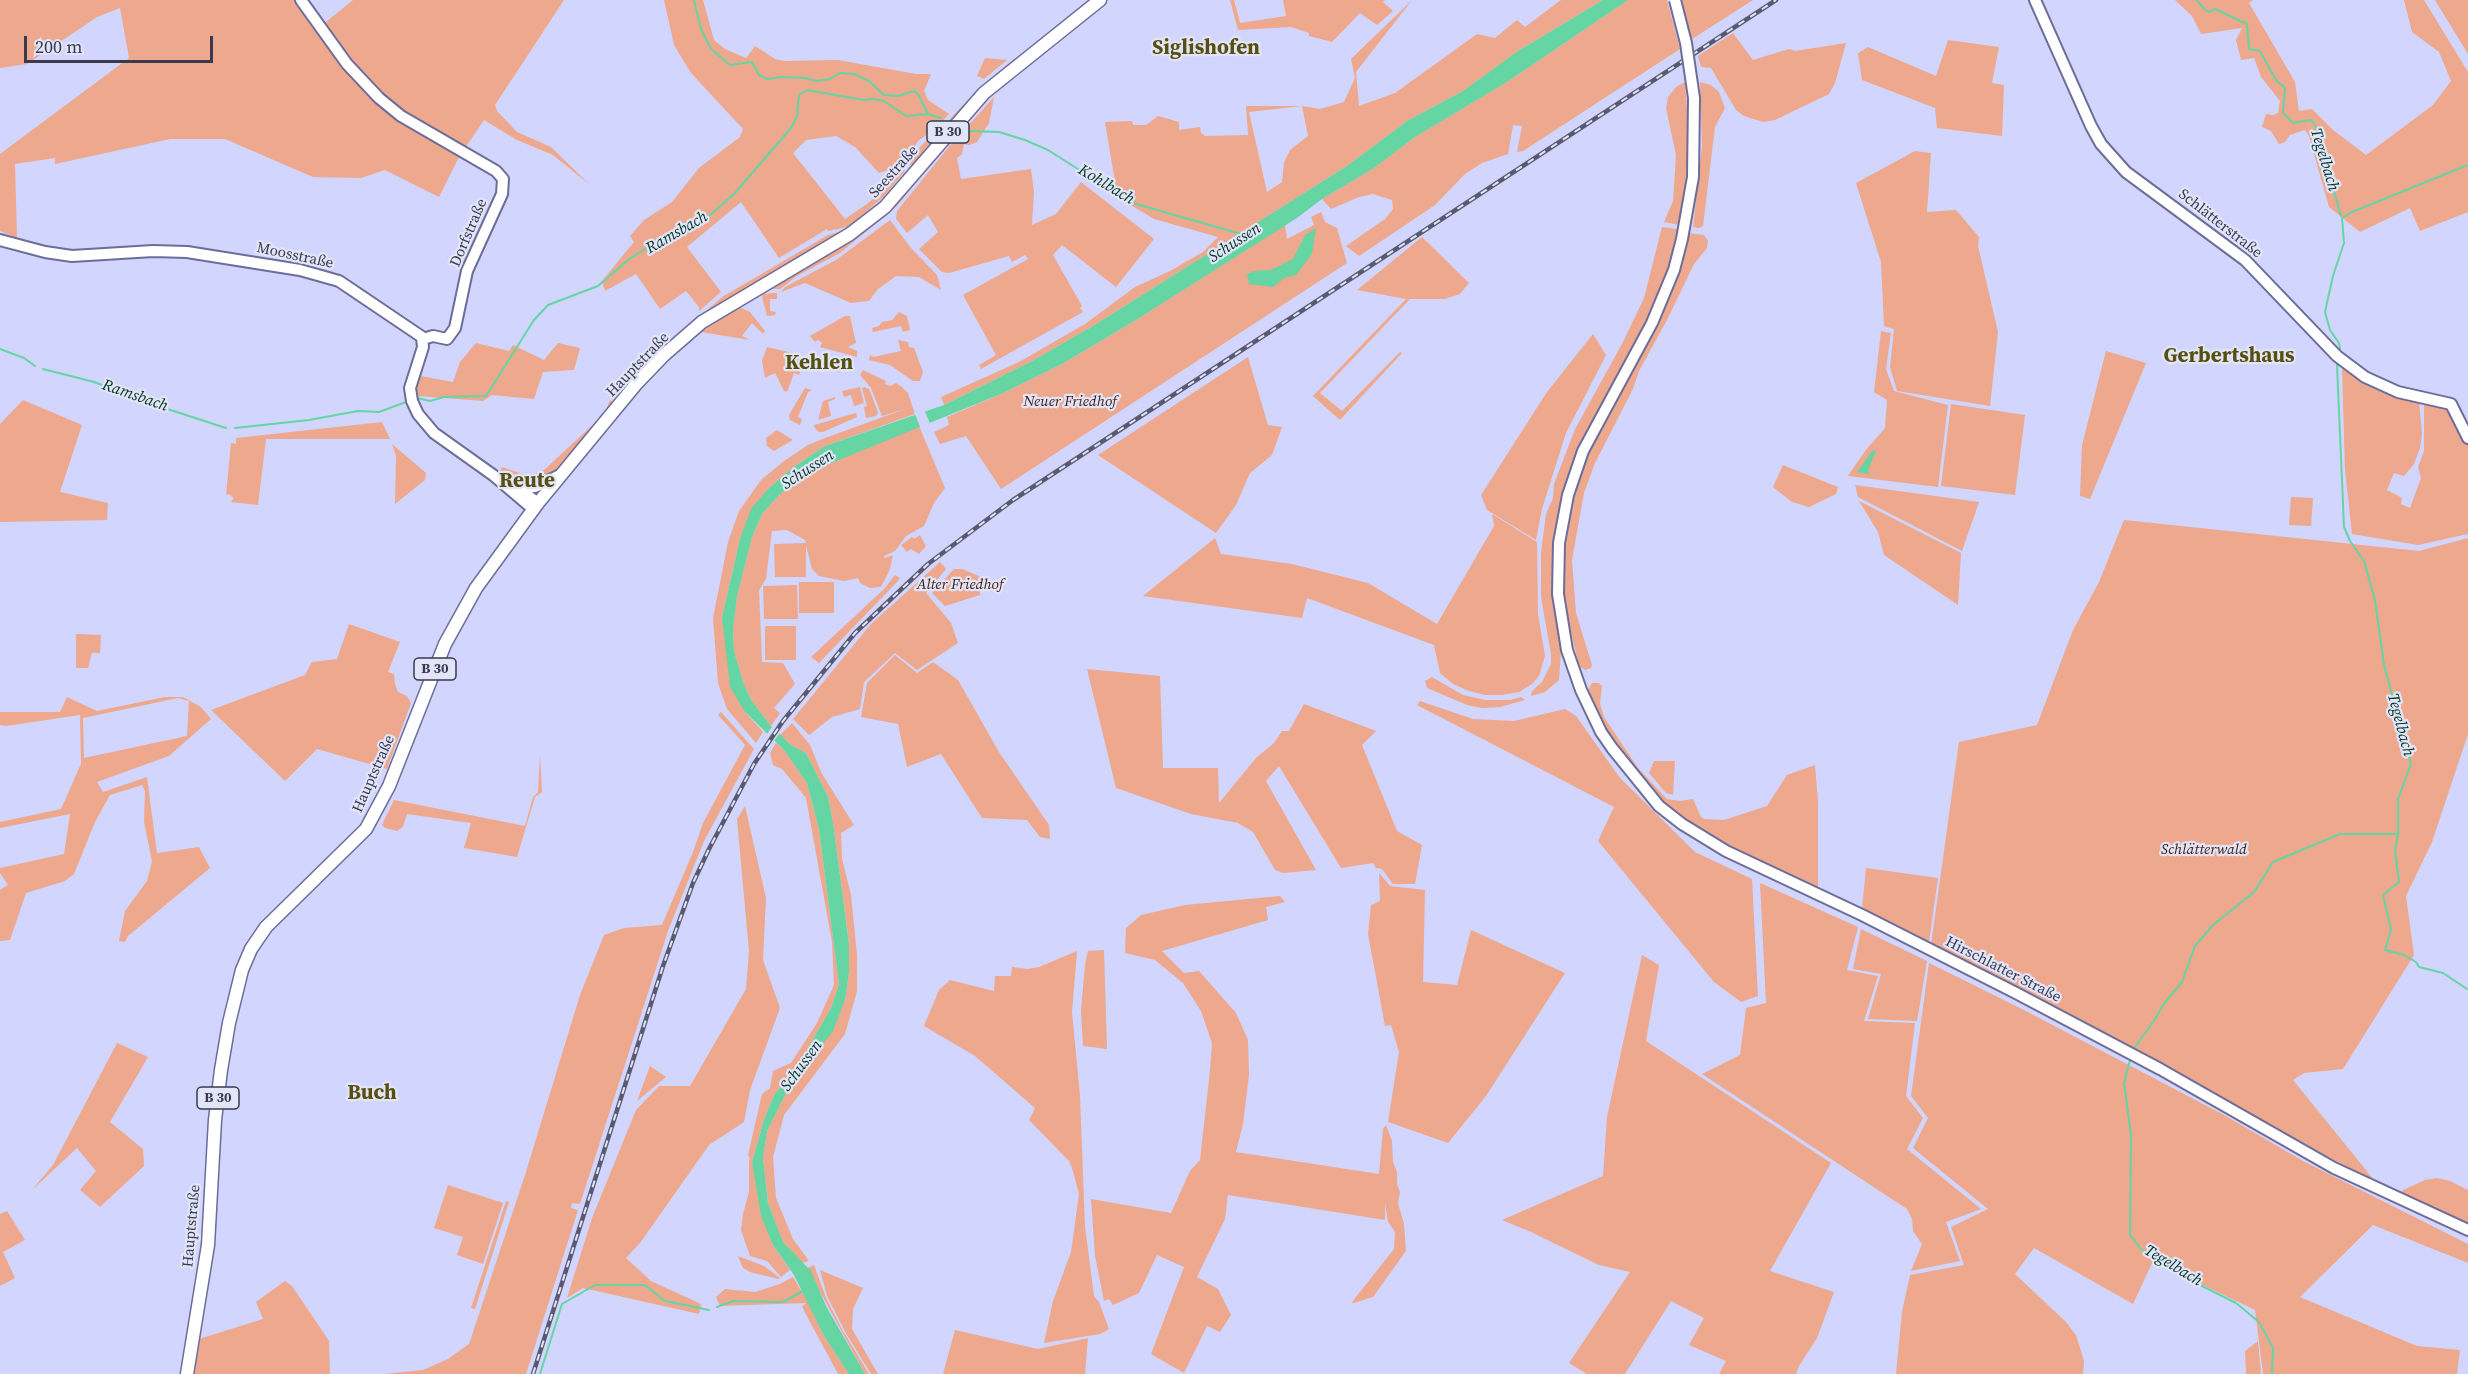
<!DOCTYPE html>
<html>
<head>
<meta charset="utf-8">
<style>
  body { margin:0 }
  #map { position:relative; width:2468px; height:1374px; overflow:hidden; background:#d2d5fd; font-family:"Source Serif 4",serif }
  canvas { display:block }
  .scale { position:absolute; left:24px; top:36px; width:189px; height:27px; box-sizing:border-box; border:3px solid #393a4e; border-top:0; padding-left:8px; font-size:18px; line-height:21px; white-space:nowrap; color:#393a4e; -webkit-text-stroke:4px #e2e4f8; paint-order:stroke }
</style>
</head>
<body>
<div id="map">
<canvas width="2468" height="1374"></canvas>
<div class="scale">200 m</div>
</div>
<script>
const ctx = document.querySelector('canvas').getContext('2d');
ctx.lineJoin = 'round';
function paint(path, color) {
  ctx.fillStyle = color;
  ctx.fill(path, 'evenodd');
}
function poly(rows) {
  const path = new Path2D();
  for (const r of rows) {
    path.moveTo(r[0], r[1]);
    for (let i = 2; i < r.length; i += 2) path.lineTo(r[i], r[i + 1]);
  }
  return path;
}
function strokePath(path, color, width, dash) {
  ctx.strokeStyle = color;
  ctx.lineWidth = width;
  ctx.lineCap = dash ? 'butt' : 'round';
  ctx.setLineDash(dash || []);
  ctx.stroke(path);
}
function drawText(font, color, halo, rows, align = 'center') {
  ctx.font = font + ' "Source Serif 4",serif';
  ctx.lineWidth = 4.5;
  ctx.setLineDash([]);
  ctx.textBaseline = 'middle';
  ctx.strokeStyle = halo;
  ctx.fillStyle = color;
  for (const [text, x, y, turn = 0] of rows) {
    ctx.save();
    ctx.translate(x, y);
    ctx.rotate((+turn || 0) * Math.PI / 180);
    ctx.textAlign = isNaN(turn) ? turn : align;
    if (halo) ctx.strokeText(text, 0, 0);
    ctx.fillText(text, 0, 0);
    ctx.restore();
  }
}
paint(poly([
  [0,0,296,0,363,86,460,155,439,197,385,170,361,178,313,177,225,139,170,139,55,164,55,158,15,164,17,238,0,231,0,154,129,58,120,8,97,17,27,64,0,68],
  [353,0,564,0,495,105,497,111,517,132,551,147,590,185,553,155,517,140,484,120,463,151,407,117,366,81,321,26],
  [664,0,703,0,714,40,725,49,746,58,755,46,775,59,784,61,838,60,916,74,931,74,924,91,928,100,949,114,936,128,918,141,911,152,906,164,879,173,855,147,836,136,806,140,793,153,845,219,867,204,894,180,894,173,903,170,905,171,884,196,853,223,847,227,828,231,827,229,779,258,741,202,687,247,721,292,699,311,699,307,686,291,660,309,636,274,605,291,602,281,634,242,630,236,644,220,672,202,699,168,740,137,743,129,691,73,674,45],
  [1230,0,1234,0,1240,23,1286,16,1283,0,1385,0,1383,2,1393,11,1377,25,1360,13,1332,42,1309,36,1309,33,1291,27,1238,30],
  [1412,0,1356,72,1359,106,1395,93,1477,34,1495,38,1517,20,1525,27,1561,0,1603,0,1518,51,1463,91,1407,121,1347,166,1093,326,1032,361,944,405,941,397,1019,362,1085,324,1135,287,1170,271,1203,252,1218,237,1154,219,1079,174,1085,167,1115,182,1105,122,1132,121,1133,125,1146,125,1158,116,1179,122,1179,130,1200,127,1201,133,1205,136,1248,135,1246,106,1302,106,1320,109,1344,102,1355,78,1351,59],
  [1302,106,1308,136,1290,150,1284,162,1282,182,1267,192,1249,112],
  [1628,0,1667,0,1680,49,1523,151,1517,152,1522,126,1513,125,1508,154,1482,163,1465,174,1435,205,1359,256,1346,246,1385,219,1393,209,1392,200,1373,194,1359,197,1331,209,1322,199,1374,168,1415,137,1507,82],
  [1681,0,1753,0,1692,39],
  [2175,0,2253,0,2249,3,2295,82,2299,111,2312,109,2333,130,2366,155,2433,105,2451,81,2439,52,2412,32,2404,0,2424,0,2468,72,2468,212,2420,231,2410,208,2360,232,2329,207,2309,136,2305,130,2290,135,2285,142,2279,144,2271,131,2262,127,2266,114,2273,115,2278,113,2280,101,2261,77,2254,58,2241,60,2236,40,2242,28,2201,34,2192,16],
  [2435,0,2468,0,2468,54],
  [1733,33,1753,60,1789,49,1795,51,1846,43,1835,83,1829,94,1775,120,1763,122,1744,116,1736,110,1711,68,1701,67,1698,56],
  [1948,40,1999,47,1992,83,2004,85,2002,136,1937,128,1935,108,1862,80,1858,53,1868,47,1936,76],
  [985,58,1007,60,984,79,977,76],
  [1014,59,1015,62,915,166,910,165,915,152,927,140,937,133,977,90],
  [1685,82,1689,136,1684,199,1679,225,1664,222,1673,201,1676,155,1666,108,1668,97,1676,87],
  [1700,82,1711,85,1719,92,1725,108,1715,127,1703,226,1699,228,1693,227,1702,146],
  [994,97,989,123,977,142,969,145,964,144,962,154,957,158,961,179,1031,169,1034,192,1032,225,1056,214,1081,182,1154,239,1116,287,1062,245,1053,255,1082,306,1080,308,1083,312,981,369,979,365,996,355,963,295,1028,259,1025,255,1012,262,1009,256,949,273,942,272,919,249,938,232,928,215,907,233,896,219,897,211,948,148],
  [1915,151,1931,153,1927,212,1956,210,1979,237,1978,246,1998,332,1990,406,1897,391,1890,367,1894,329,1884,326,1881,262,1856,183],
  [924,169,926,170,897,206,840,253,797,276,780,289,767,289,829,253],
  [1321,212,1325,222,1337,228,1347,263,1001,489,966,436,940,444,934,432,949,425,947,417,1003,393,1062,364,1136,320,1285,225,1287,239,1314,225,1311,217],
  [890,220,911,248,937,275,941,290,919,277,896,276,878,289,869,301,851,303,805,283,781,292,785,287,836,260],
  [1662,227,1677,229,1671,259,1651,314,1576,460,1555,605,1561,652,1559,680,1545,692,1531,696,1532,691,1542,682,1551,664,1551,654,1541,597,1541,552,1546,514,1553,498,1554,484,1575,429,1622,344,1644,298],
  [850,229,706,313,705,312,722,297,828,235],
  [1688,233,1704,235,1708,241,1707,248,1694,264,1667,320,1639,371,1633,389,1595,463,1584,493,1572,560,1576,613,1592,665,1591,668,1585,670,1579,666,1563,598,1564,541,1573,492,1583,464,1606,416,1657,324,1675,278],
  [1422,237,1469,283,1460,294,1445,299,1410,299,1320,393,1342,411,1400,352,1402,353,1340,420,1313,396,1406,299,1357,290],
  [774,293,777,293,777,299,770,299,770,311,776,312,775,315,767,316,762,297,763,294],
  [739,307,750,312,765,331,763,334,752,323,742,336,750,340,701,332],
  [899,312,907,316,910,330,903,332,901,326,873,332,872,328,879,326,882,322,892,320],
  [845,316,850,316,856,343,848,347,857,351,857,357,820,347,822,343,818,340,815,342,810,336],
  [1881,331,1891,333,1886,369,1894,391,1948,405,1938,487,1848,476,1865,451,1885,428,1887,400,1874,392],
  [1593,334,1606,355,1566,433,1542,509,1536,540,1487,510,1481,495,1547,392],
  [898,340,908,342,909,347,914,348,923,372,920,381,913,381,890,365,869,360,870,355,873,357,901,351],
  [476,343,509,351,513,345,544,360,558,343,580,348,574,370,543,372,534,399,492,395,483,401,417,396,415,388,421,376,453,382,460,362],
  [767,347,797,354,800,357,802,365,799,375,794,373,787,392,784,391,775,373,765,378,762,361],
  [658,348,659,350,623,384,613,399,610,398,627,370],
  [2106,351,2146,363,2090,499,2080,496,2082,445],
  [1248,357,1268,425,1282,427,1272,455,1250,473,1236,505,1216,533,1098,455],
  [820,360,835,363,853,367,839,372,838,368,829,370,828,365,816,368],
  [2342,367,2367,384,2419,401,2422,434,2420,448,2414,464,2404,476,2394,473,2387,490,2402,498,2401,504,2410,508,2421,478,2418,467,2424,451,2424,403,2445,406,2450,409,2468,445,2468,534,2418,545,2352,534,2345,470],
  [863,370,886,381,885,384,890,386,896,383,902,387,908,393,915,414,825,446,792,468,768,489,740,539,722,617,745,712,763,732,756,743,727,709,718,683,713,618,728,542,739,511,749,497,761,480,784,461,808,445,825,438,905,409,882,416,871,388,860,375],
  [860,387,864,403,854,406,851,395,844,397,842,391],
  [864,387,869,389,878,412,876,416,866,418,864,407,867,406,862,388],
  [805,388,812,390,808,392,798,417,802,419,800,425,790,420,789,415],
  [835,397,835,399,828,402,831,416,818,420,823,401],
  [23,400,82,425,60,492,108,503,107,520,0,522,0,424],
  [610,400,613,402,561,465,538,483,519,485,499,474,502,467,525,475,535,474,544,470,598,420,606,410],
  [1951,404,2025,415,2015,495,1941,486],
  [856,413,857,417,823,432,819,432,814,427,814,425],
  [382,422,390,439,266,439,258,505,231,502,234,498,229,494,226,495,231,443,236,444,236,438],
  [919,426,945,488,934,503,924,526,906,536,895,551,884,556,885,558,893,555,890,569,881,587,870,588,860,583,858,578,844,581,819,576,812,569,806,545,806,577,775,577,774,544,806,543,805,540,787,530,772,531,766,579,759,590,762,662,783,663,795,684,774,708,780,713,771,726,751,700,743,682,734,651,733,628,737,596,752,537,762,514,779,495,807,473],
  [777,430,793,440,774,451,767,446,766,438],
  [392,444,426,473,425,480,395,504,396,456],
  [1783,465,1838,487,1836,494,1809,507,1792,502,1773,487],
  [1855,485,1979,502,1962,551,1858,497],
  [2291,497,2313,498,2311,526,2289,525],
  [1859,501,1961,553,1958,605,1884,555,1878,532],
  [1492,514,1537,542,1538,614,1545,656,1539,676,1532,684,1519,692,1502,695,1485,695,1469,691,1453,684,1440,673,1434,645,1307,598,1302,618,1143,596,1215,538,1221,554,1292,564,1368,583,1437,624,1494,526],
  [2124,520,2419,551,2468,538,2468,734,2432,842,2406,896,2414,955,2343,1069,2304,1073,2293,1080,2374,1180,2362,1175,2030,994,1931,945,1959,742,2037,725,2073,630,2099,582],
  [920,535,926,546,919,554,911,549,907,552,901,545,912,537,914,539],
  [940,562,946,569,926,593,951,623,958,643,917,670,895,653,864,682,860,709,832,717,809,735,793,719,871,624],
  [954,569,962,569,979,576,980,595,945,606,932,593],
  [895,575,900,578,897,582,819,663,811,657,884,589],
  [799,582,834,582,834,613,799,613],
  [797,585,798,619,764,619,763,586],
  [349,624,400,642,388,672,394,674,395,684,398,692,407,696,411,703,387,769,317,749,285,781,211,710,305,675,312,662,337,659],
  [765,626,796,626,796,660,765,660],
  [76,634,101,635,100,653,92,653,88,668,76,668],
  [895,655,917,673,933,662,958,680,999,752,1049,825,1050,839,1040,837,1027,820,982,818,941,754,907,767,898,724,861,717,867,683],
  [1087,669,1160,676,1163,768,1218,768,1219,803,1256,758,1274,743,1282,731,1289,731,1304,704,1376,731,1362,745,1397,831,1422,845,1415,884,1393,884,1382,869,1376,868,1373,863,1341,868,1279,766,1266,781,1316,870,1283,873,1275,870,1253,832,1238,823,1191,814,1116,788],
  [1432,677,1463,695,1485,700,1510,700,1521,697,1525,700,1500,707,1482,708,1467,705,1427,688,1425,681],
  [1592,683,1599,683,1602,686,1600,704,1604,717,1638,768,1667,799,1680,801,1693,799,1701,817,1704,819,1724,820,1767,806,1787,775,1815,765,1818,802,1818,890,1746,858,1689,825,1659,800,1614,741,1601,719,1588,690],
  [67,697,97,711,165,697,183,697,201,707,211,719,169,756,97,782,103,792,147,777,157,853,199,847,210,868,128,936,125,942,119,941,125,911,147,881,152,861,144,822,145,791,142,785,110,795,95,822,74,874,65,881,26,893,10,940,0,941,0,890,8,885,0,873,0,868,64,854,70,814,0,828,0,822,61,809,81,764,80,715,6,726,0,725,0,712,60,712],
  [178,698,189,701,187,736,84,758,83,718],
  [1420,701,1473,719,1514,721,1565,709,1576,716,1620,778,1695,852,1752,879,1758,996,1741,1002,1714,982,1598,841,1614,807,1417,705],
  [721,712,754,749,704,841,668,931,580,1204,572,1203,571,1208,578,1210,526,1374,384,1374,423,1370,448,1359,469,1344,525,1175,580,995,604,935,624,928,662,925,693,852,703,823,745,745,718,715],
  [792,723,810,745,822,774,854,825,841,833,842,859,851,895,857,955,857,991,845,1034,784,1115,773,1157,776,1198,793,1239,809,1261,802,1263,783,1242,768,1203,763,1158,767,1131,788,1089,812,1060,845,1000,849,973,849,943,833,823,828,797,806,753,791,745,780,735],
  [776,743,784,750,807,783,819,829,839,984,831,1008,796,1069,774,1095,764,1120,752,1162,773,1245,790,1270,781,1277,767,1261,750,1256,741,1230,743,1214,749,1192,749,1159,751,1161,748,1155,762,1094,770,1088,773,1071,791,1063,817,1023,834,985,832,942,806,798,782,769,773,765,770,753],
  [540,755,542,792,535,797,517,857,464,848,471,823,407,814,403,827,397,831,385,828,382,825,394,800,525,826,533,797,538,792],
  [1654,761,1675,761,1673,795,1666,793,1649,773],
  [745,806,766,898,763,960,780,1008,750,1090,744,1122,709,1145,640,1243,626,1258,651,1281,701,1304,699,1314,583,1288,567,1298,592,1218,636,1110,659,1086,690,1086,746,989,749,951,737,819],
  [1866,868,1938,878,1929,942,1862,909],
  [1379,873,1390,886,1425,890,1423,982,1457,985,1471,930,1565,973,1486,1096,1448,1143,1388,1122,1399,1052,1391,1025,1385,1026,1368,934,1371,905,1380,901],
  [1760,883,1858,927,1847,970,1878,976,1864,1021,1915,1023,1906,1096,1923,1118,1907,1149,1981,1209,1946,1222,1960,1261,1911,1271,1922,1244,1913,1231,1912,1219,1907,1209,1702,1074,1740,1055,1746,1008,1766,1003],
  [1280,896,1285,902,1266,907,1268,920,1162,951,1184,973,1199,971,1236,1013,1248,1040,1249,1075,1243,1124,1236,1152,1379,1174,1383,1129,1386,1125,1392,1141,1393,1162,1397,1172,1397,1184,1400,1192,1398,1203,1404,1224,1406,1251,1373,1297,1354,1303,1352,1302,1394,1249,1395,1232,1388,1222,1385,1203,1385,1220,1228,1195,1225,1219,1197,1277,1218,1289,1231,1315,1220,1332,1207,1326,1184,1373,1151,1354,1184,1267,1157,1255,1139,1293,1113,1305,1109,1299,1104,1301,1095,1256,1091,1199,1171,1213,1190,1171,1200,1160,1210,1070,1212,1043,1201,1011,1183,983,1155,960,1125,953,1126,928,1141,915,1185,905],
  [1861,929,1927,961,1917,1021,1868,1019,1881,974,1853,969],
  [1104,950,1107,1049,1083,1046,1081,1011,1085,964,1088,951],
  [1077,951,1072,1012,1080,1096,1085,1227,1094,1296,1099,1302,1109,1329,1100,1334,1044,1343,1053,1301,1071,1252,1079,1194,1072,1168,1069,1161,1029,1120,1035,1108,975,1056,924,1026,939,990,950,980,994,991,995,976,1011,976,1012,967,1028,969,1039,967],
  [1642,955,1659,965,1646,1041,1831,1163,1770,1271,1834,1292,1817,1338,1799,1366,1796,1374,1719,1374,1726,1361,1689,1345,1704,1318,1671,1301,1625,1374,1587,1374,1569,1363,1630,1272,1599,1265,1531,1232,1502,1220,1603,1176,1607,1117],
  [1929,963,2022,1009,2224,1115,2303,1161,2468,1244,2468,1263,2373,1225,2300,1297,2417,1346,2460,1350,2457,1374,2263,1374,2255,1310,2153,1261,2133,1304,2034,1248,2015,1274,2066,1322,2076,1335,2084,1361,2083,1374,1896,1374,1902,1312,1910,1275,1964,1265,1951,1227,1988,1209,1913,1148,1928,1118,1911,1096],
  [117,1043,148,1057,110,1122,143,1149,144,1166,100,1207,80,1190,96,1171,77,1148,32,1190,53,1165],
  [650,1066,666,1077,637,1101],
  [2437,1178,2450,1181,2468,1190,2468,1223,2408,1197,2401,1191,2425,1180],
  [448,1185,503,1203,483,1264,457,1255,463,1237,434,1228],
  [506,1201,509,1202,475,1309,471,1308],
  [7,1211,25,1240,3,1252,15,1278,0,1286,0,1214],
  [738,1256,764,1266,780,1278,778,1279,750,1272,743,1268],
  [814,1265,826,1298,843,1331,869,1374,865,1374,807,1268],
  [820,1270,863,1288,853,1309,852,1329,878,1374,871,1374,847,1335,827,1296],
  [793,1277,808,1302,824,1336,849,1374,838,1374,802,1307,806,1303,720,1306,716,1297,725,1289,755,1292,780,1284],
  [285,1281,292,1286,329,1341,330,1374,194,1374,199,1339,263,1319,256,1302],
  [955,1330,1038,1349,1088,1338,1085,1374,943,1374],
  [2258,1341,2261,1374,2246,1374,2245,1351]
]), '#eda88d');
paint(poly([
  [1603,0,1628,0,1507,82,1415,137,1374,168,1322,199,1297,218,1136,320,1062,364,1003,393,807,473,779,495,762,514,752,537,737,596,733,629,734,651,743,682,751,700,771,726,791,745,806,753,828,797,833,823,849,944,849,973,845,1000,833,1031,788,1089,767,1131,763,1158,768,1203,783,1242,811,1271,826,1306,865,1374,849,1374,824,1336,794,1275,773,1245,761,1216,752,1162,764,1120,774,1095,796,1069,831,1008,839,984,819,829,807,783,784,750,745,712,730,687,722,617,740,539,751,509,768,489,792,468,825,446,944,405,1032,361,1093,326,1347,166,1407,121,1463,91,1518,51],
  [1316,228,1312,254,1296,275,1284,278,1273,287,1249,284,1247,274,1255,271,1271,270,1293,259,1305,235],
  [1873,450,1876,451,1868,470,1869,474,1857,472]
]), '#64d5a3');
paint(poly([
  [924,409,931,426,921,429,914,412],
  [774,724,781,731,772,744,765,737]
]), '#d2d5fd');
strokePath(poly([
  [694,0,701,29,711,49,730,65,752,62,759,75,767,79,782,77,806,78,816,81,830,79,840,73,854,74,869,81,884,95,897,96,914,91,918,94,928,114,941,118],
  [2197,0,2204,9,2209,12,2215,9,2247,24,2249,49,2260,51,2276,80,2285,88,2283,113,2293,123,2311,120,2315,125,2341,216],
  [967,131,999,132,1025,140,1048,150,1081,171,1110,185,1136,204,1241,234],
  [2342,218,2352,212,2468,165],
  [0,349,24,358,35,366],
  [2340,349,2339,343,2330,330,2325,312,2333,276,2344,243,2342,218],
  [43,369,94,382,155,405,226,428],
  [417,398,430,401,444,397,486,396,534,320,548,305,598,286,628,260,665,236,701,223,734,194,791,128,797,117,799,95,807,90,864,100,874,99,884,101,906,116,928,114],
  [235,428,309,420,358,411,379,412,406,402],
  [2398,834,2395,851,2399,882,2383,895,2391,930,2385,950,2404,955,2416,962,2419,967,2443,973,2467,989],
  [2134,1048,2154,1021,2163,1005,2182,982,2195,946,2213,925,2254,892,2273,862,2340,834,2398,834,2398,799,2411,764,2384,665,2375,600,2364,561,2350,541,2344,527,2337,365],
  [2130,1060,2124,1083,2131,1135,2130,1235,2141,1249,2164,1263,2182,1270,2198,1284,2236,1303,2259,1322,2273,1348,2272,1374],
  [717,1307,733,1301,783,1302,803,1291],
  [540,1374,562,1304,595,1285,645,1285,665,1301,709,1310]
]), '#64d5a3', 2);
const secondary = poly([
  [301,0,347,64,379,98,401,116,496,171,503,179,502,194,467,271,455,328,447,339,433,336,423,339],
  [2035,0,2091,126,2101,144,2126,172,2245,260,2337,356,2365,377,2398,392,2451,404,2468,438],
  [1694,98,1693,177,1682,239,1674,270,1652,323,1583,451,1568,495,1559,543,1558,594,1567,650,1581,690,1601,732,1612,748,1659,806,1682,824,1726,851,1862,915,2016,993,2160,1069,2334,1168,2468,1230],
  [0,240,45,252,72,256,153,251,187,252,300,270,339,281,422,337,423,347,410,388,412,401,418,414,434,433,493,475,533,509],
  [506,482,518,488,538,503],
  [518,488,535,487,560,475]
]);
const primary = poly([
  [187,1374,208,1245,215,1120,221,1070,229,1023,242,970,251,949,266,927,366,829,389,786,445,644,476,588,538,503,637,383,664,355,702,322,850,234,885,207,984,93,1100,0]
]);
strokePath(secondary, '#6c6d99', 14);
strokePath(primary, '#6c6d99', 15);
strokePath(secondary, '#fff', 10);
strokePath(primary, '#fff', 12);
const rail = poly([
  [533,1374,663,966,693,883,709,849,754,764,783,721,855,633,928,564,1013,500,1776,0]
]);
strokePath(rail, '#595a72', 4.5);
strokePath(rail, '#e2e4f8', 2, [7]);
const secondaryBridge = poly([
  [1675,0,1686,43,1694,98]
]);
strokePath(secondaryBridge, '#6c6d99', 14, []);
strokePath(secondaryBridge, '#fff', 10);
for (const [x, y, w] of [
  [948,132,42],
  [435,669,42],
  [218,1098,42]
]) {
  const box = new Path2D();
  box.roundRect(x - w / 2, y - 11, w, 22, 4.5);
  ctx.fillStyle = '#e2e4f8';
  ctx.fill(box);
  strokePath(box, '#393a4e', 1.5);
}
drawText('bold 14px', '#393a4e', null, [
  ["B 30",948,132],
  ["B 30",435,669],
  ["B 30",218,1098]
]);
drawText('15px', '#393a4e', '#e2e4f8', [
  ["Seestraße",894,172,-48],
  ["Schlätterstraße",2220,224,38],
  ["Dorfstraße",469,233,-67],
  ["Moosstraße",295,256,12],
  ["Hauptstraße",638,365,-46],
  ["Hauptstraße",374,774,-66],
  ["Hirschlatter Straße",2003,970,27],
  ["Hauptstraße",192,1226,-85]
]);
drawText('italic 15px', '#421d0d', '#e2e4f8', [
  ["Neuer Friedhof",1070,402],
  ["Alter Friedhof",960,585],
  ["Schlätterwald",2204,850]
]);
drawText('italic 16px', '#023723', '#e2e4f8', [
  ["Tegelbach",2324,160,73],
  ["Kohlbach",1106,185,31],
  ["Ramsbach",677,233,-30],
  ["Schussen",1235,243,-33],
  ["Ramsbach",135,396,19],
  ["Schussen",808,470,-33],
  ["Tegelbach",2400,725,75],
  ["Schussen",802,1066,-54],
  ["Tegelbach",2173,1266,31]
]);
drawText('bold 21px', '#564f10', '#e2e4f8', [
  ["Siglishofen",1206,49],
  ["Gerbertshaus",2229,357],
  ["Kehlen",819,364],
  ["Reute",527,482],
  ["Buch",372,1094]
]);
</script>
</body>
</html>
